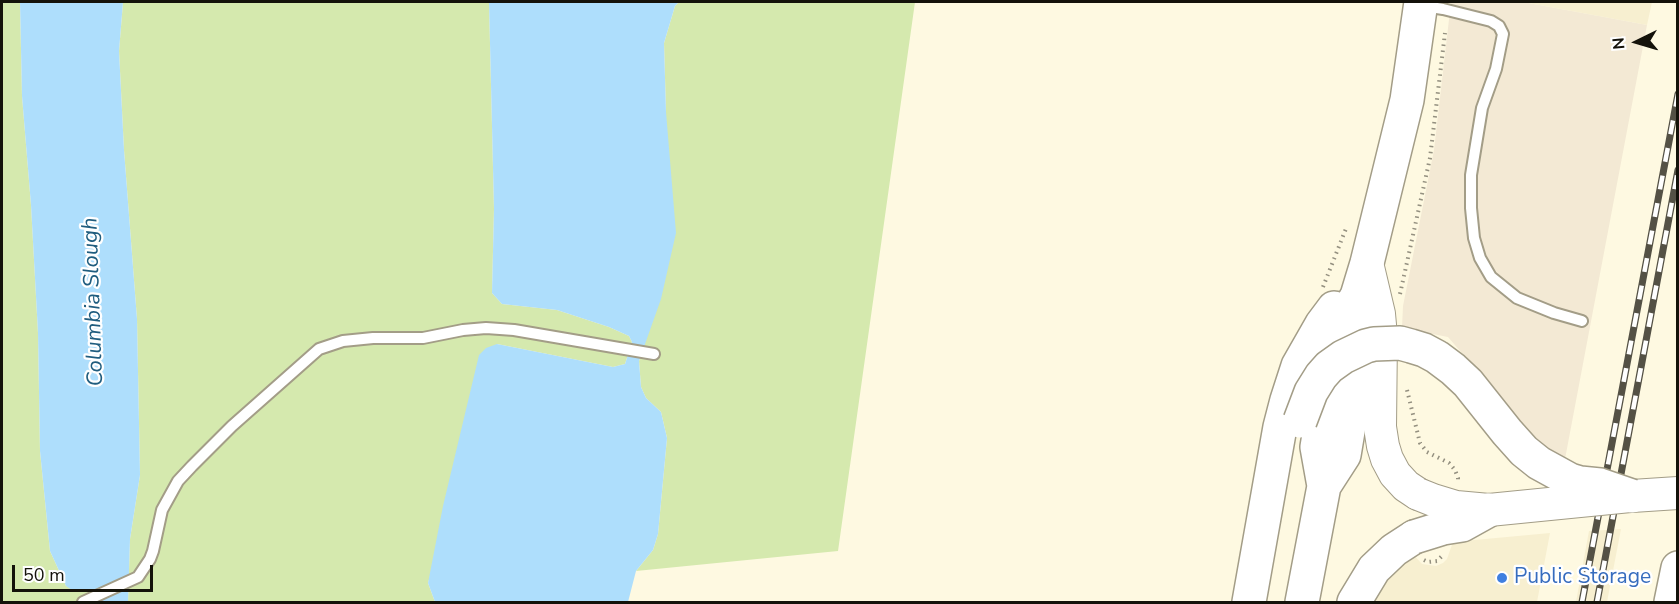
<!DOCTYPE html>
<html>
<head>
<meta charset="utf-8">
<style>
  body { margin:0 }
  #map { position:relative; width:1679px; height:604px; overflow:hidden; background:#fef9e1; font-family:"Nunito Sans",sans-serif }
  canvas { display:block }
  .frame { position:absolute; inset:0; border:3px solid #14120a; pointer-events:none }
  .north { position:absolute; left:1607px; top:12px; width:60px; height:60px; -webkit-text-stroke:4px #fff; paint-order:stroke; rotate:265deg; font-size:16px; font-weight:700; line-height:24px; text-align:center; color:#14120a }
  .north::after { content:''; display:block; margin:auto; width:21px; height:27px; background:#14120a; clip-path:polygon(50% 0,100% 100%,50% 72%,0 100%) }
  .scale { position:absolute; left:12px; top:565px; width:141px; height:27px; box-sizing:border-box; border:3px solid #14120a; border-top:0; padding-left:8px; font-size:18px; line-height:21px; white-space:nowrap; color:#14120a; -webkit-text-stroke:4px #fff; paint-order:stroke }
</style>
</head>
<body>
<div id="map">
<canvas width="1679" height="604"></canvas>
<div class="frame"></div>
<div class="north">N</div>
<div class="scale">50 m</div>
</div>
<script>
const ctx = document.querySelector('canvas').getContext('2d');
ctx.lineJoin = 'round';
function paint(path, color) {
  ctx.fillStyle = color;
  ctx.fill(path, 'evenodd');
}
function poly(rows) {
  const path = new Path2D();
  for (const r of rows) {
    path.moveTo(r[0], r[1]);
    for (let i = 2; i < r.length; i += 2) path.lineTo(r[i], r[i + 1]);
  }
  return path;
}
function strokePath(path, color, width, dash) {
  ctx.strokeStyle = color;
  ctx.lineWidth = width;
  ctx.lineCap = dash ? 'butt' : 'round';
  ctx.setLineDash(dash || []);
  ctx.stroke(path);
}
function drawText(font, color, halo, rows, align = 'center') {
  ctx.font = font + ' "Nunito Sans",sans-serif';
  ctx.lineWidth = 4.5;
  ctx.setLineDash([]);
  ctx.textBaseline = 'middle';
  ctx.strokeStyle = halo;
  ctx.fillStyle = color;
  for (const [text, x, y, turn = 0] of rows) {
    ctx.save();
    ctx.translate(x, y);
    ctx.rotate((+turn || 0) * Math.PI / 180);
    ctx.textAlign = isNaN(turn) ? turn : align;
    if (halo) ctx.strokeText(text, 0, 0);
    ctx.fillText(text, 0, 0);
    ctx.restore();
  }
}
paint(poly([
  [1523,2,1652,2,1647,25],
  [1621,529,1607,602,1576,602,1589,531],
  [1550,533,1537,602,1369,602,1375,590,1412,553,1422,564,1436,566,1443,563,1447,559,1453,542]
]), '#f7efd0');
paint(poly([
  [1451,2,1523,2,1647,25,1565,459,1548,453,1448,337,1402,328,1403,306,1434,150]
]), '#f3e9d4');
paint(poly([
  [2,2,20,2,22,96,31,205,38,333,40,451,50,551,66,586,94,592,99,602,2,602],
  [123,2,489,2,494,209,492,293,502,304,557,310,609,327,629,336,632,342,625,364,613,367,497,344,428,583,435,602,128,602,130,539,140,475,137,319,124,150,119,51],
  [679,2,915,2,838,551,636,571,653,550,658,534,667,438,661,412,646,398,641,387,639,361,644,344,666,112,664,43,675,6]
]), '#d5e9ae');
paint(poly([
  [20,2,123,2,119,51,124,150,137,319,140,475,130,539,128,602,99,602,94,592,75,592,66,586,50,551,40,451,38,333,31,205,22,96],
  [489,2,679,2,675,6,664,43,666,112,676,233,661,299,639,361,641,387,646,398,661,412,667,438,658,534,653,550,636,571,628,602,435,602,428,583,443,506,479,355,486,348,497,344,613,367,625,364,632,342,629,336,609,327,557,310,502,304,492,293,494,209]
]), '#aedefc');
const lane = poly([
  [1424,6,1443,9,1491,21,1499,26,1503,34,1496,69,1482,108,1471,175,1471,208,1474,238,1480,258,1491,277,1517,298,1554,313,1582,321],
  [83,602,138,577,150,559,153,551,162,510,178,481,192,466,232,426,319,349,343,341,373,338,423,338,463,330,486,328,514,330,654,354]
]);
const secondary = poly([
  [1367,263,1379,314,1381,336,1380,427,1383,446,1387,459,1395,474,1406,486,1418,494],
  [1632,496,1678,493]
]);
const primary = poly([
  [1324,486,1344,455,1364,336,1362,324],
  [1249,602,1280,427,1287,400,1298,366,1322,324,1334,308],
  [1302,602,1324,486,1317,447,1336,333,1357,296,1367,263,1407,100,1421,2],
  [1354,602,1374,569,1394,550,1414,537],
  [1671,602,1678,568]
]);
strokePath(lane, '#a39d87', 14);
strokePath(secondary, '#a39d87', 34);
strokePath(primary, '#a39d87', 36);
strokePath(poly([
  [1323,287,1347,226],
  [1400,294,1430,158,1445,33],
  [1407,390,1420,443,1427,452,1449,463,1455,470,1458,478,1458,483],
  [1424,560,1428,562,1437,561,1444,554]
]), '#949080', 4, [1.5, 4.5]);
strokePath(lane, '#fff', 10);
strokePath(secondary, '#fff', 32);
strokePath(primary, '#fff', 33);
const rail = poly([
  [1582,602,1678,94],
  [1597,602,1678,170]
]);
strokePath(rail, '#545145', 7);
strokePath(rail, '#fff', 4.5, [14]);
const secondaryBridge = poly([
  [1418,494,1433,500,1456,507,1489,510,1630,496]
]);
const primaryBridge = poly([
  [1300,421,1311,392,1321,376,1329,367,1343,357,1366,346,1374,344,1400,343,1411,346,1424,350,1437,357,1453,369,1468,383,1507,432,1524,451,1539,463,1570,480,1580,483,1600,485,1632,496],
  [1414,537,1443,528,1462,525,1489,510]
]);
strokePath(secondaryBridge, '#a39d87', 34, []);
strokePath(primaryBridge, '#a39d87', 36, []);
strokePath(secondaryBridge, '#fff', 32);
strokePath(primaryBridge, '#fff', 33);
for (const [x, y, r, color] of [
  [1502,578,6,"#3f7fe0"]
]) {
  const dot = new Path2D();
  dot.arc(x, y, r, 0, 2 * Math.PI);
  ctx.fillStyle = color;
  ctx.fill(dot);
  strokePath(dot, '#fff', 2);
}
drawText('21px', '#366cbe', '#fff', [
  ["Public Storage",1514,578]
], 'left');
drawText('italic 22px', '#1f5d7f', '#fff', [
  ["Columbia Slough",94,302,-92]
]);
</script>
</body>
</html>
